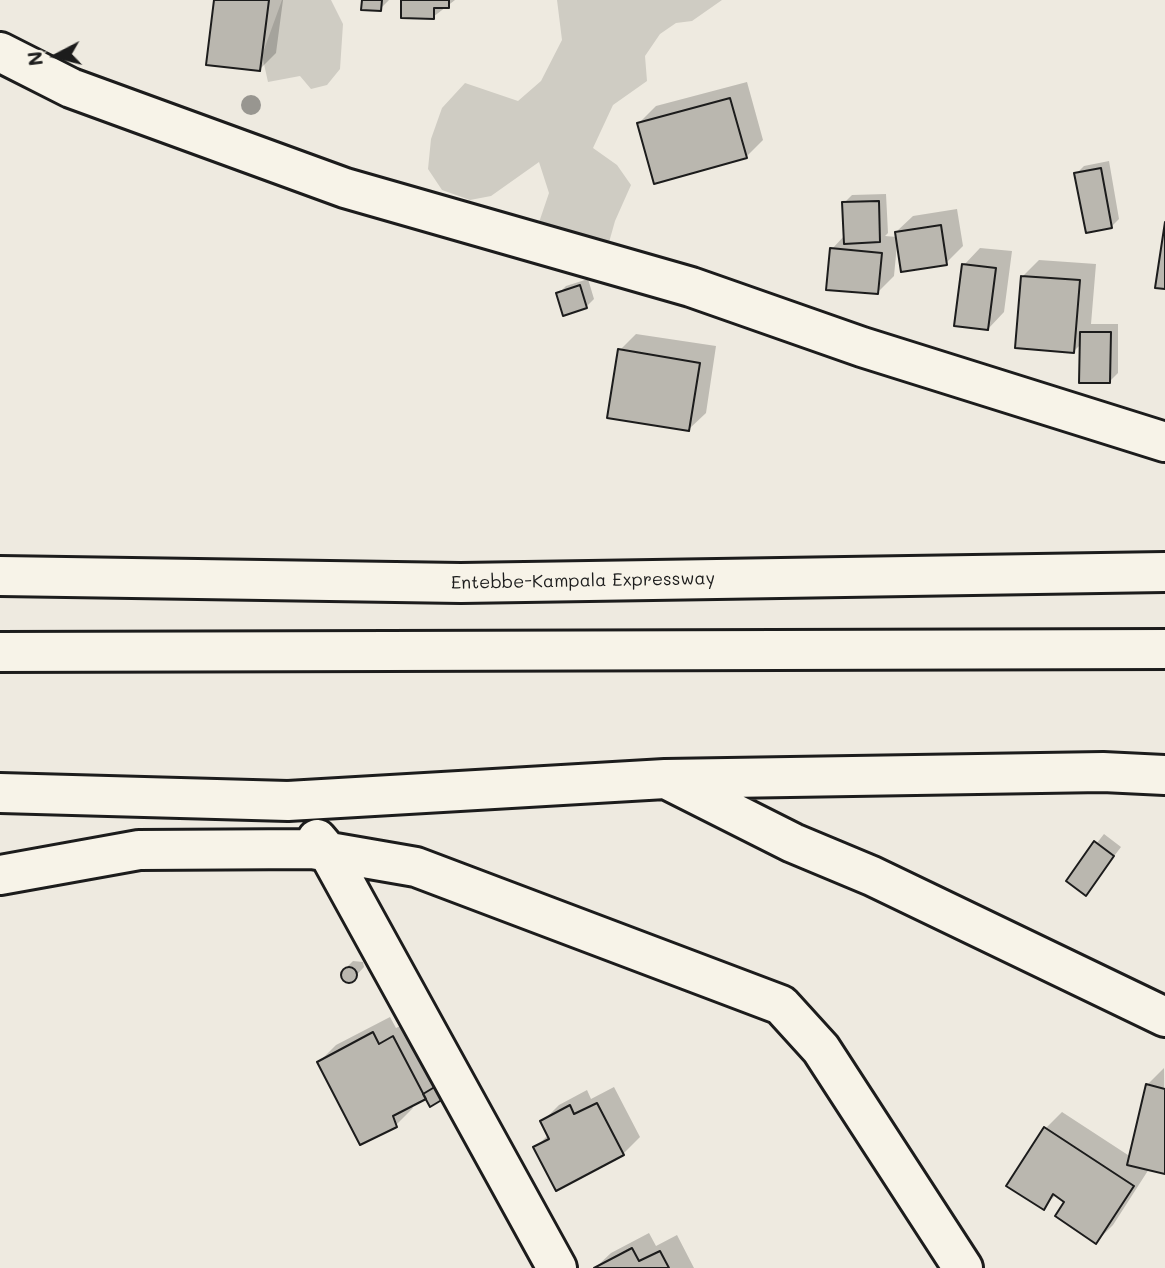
<!DOCTYPE html>
<html>
<head>
<meta charset="utf-8">
<style>
  body { margin:0 }
  #map { position:relative; width:1165px; height:1268px; overflow:hidden; background:#eeeae0; font-family:Mali,sans-serif }
  canvas { display:block }
  .north { position:absolute; left:21px; top:21px; width:70px; height:70px; -webkit-text-stroke:5px #f7f3e8; paint-order:stroke; rotate:263deg; font-size:19px; font-weight:700; line-height:28px; text-align:center; color:#1c1c1c }
  .north::after { content:''; display:block; margin:auto; width:24px; height:32px; background:#1c1c1c; clip-path:polygon(50% 0,100% 100%,50% 72%,0 100%) }
</style>
</head>
<body>
<div id="map">
<canvas width="1165" height="1268"></canvas>
<div class="north">N</div>
</div>
<script>
const ctx = document.querySelector('canvas').getContext('2d');
ctx.lineJoin = 'round';
function paint(path, color) {
  ctx.fillStyle = color;
  ctx.fill(path, 'evenodd');
}
function poly(rows) {
  const path = new Path2D();
  for (const r of rows) {
    if (r.length === 3) {
      path.moveTo(r[0] + r[2], r[1]);
      path.arc(r[0], r[1], r[2], 0, 2 * Math.PI);
      continue;
    }
    path.moveTo(r[0], r[1]);
    for (let i = 2; i < r.length; i += 2) path.lineTo(r[i], r[i + 1]);
  }
  return path;
}
function strokePath(path, color, width, dash) {
  ctx.strokeStyle = color;
  ctx.lineWidth = width;
  ctx.lineCap = dash ? 'butt' : 'round';
  ctx.setLineDash(dash || []);
  ctx.stroke(path);
}
function drawText(font, color, halo, rows, align = 'center') {
  ctx.font = font + ' Mali,sans-serif';
  ctx.lineWidth = 7;
  ctx.setLineDash([]);
  ctx.textBaseline = 'middle';
  ctx.strokeStyle = halo;
  ctx.fillStyle = color;
  for (const [text, x, y, turn = 0] of rows) {
    ctx.save();
    ctx.translate(x, y);
    ctx.rotate((+turn || 0) * Math.PI / 180);
    ctx.textAlign = isNaN(turn) ? turn : align;
    if (halo) ctx.strokeText(text, 0, 0);
    ctx.fillText(text, 0, 0);
    ctx.restore();
  }
}
paint(poly([
  [282,0,331,0,343,24,340,69,327,85,311,89,300,76,268,82,262,55],
  [557,0,722,0,692,21,676,23,660,34,645,56,647,81,613,105,593,148,617,165,631,185,615,221,606,253,532,243,549,193,539,162,491,196,470,200,442,190,428,169,431,139,442,108,465,83,518,101,541,81,562,40]
]), '#cfccc3');
paint(poly([
  [215,0,283,0,276,53,260,69],
  [364,0,389,0,380,9],
  [403,0,455,0,433,17],
  [747,82,763,140,746,157,639,123,656,106],
  [1109,161,1119,219,1111,227,1076,174,1084,166],
  [886,194,888,233,885,236,897,237,896,232,913,216,957,209,963,246,946,263,897,244,894,276,877,293,832,249,845,235,844,203,852,195],
  [980,248,1012,251,1004,312,988,329,964,265],
  [1039,260,1096,264,1091,324,1118,324,1118,373,1110,381,1081,344,1074,351,1023,276],
  [588,279,594,299,586,307,558,294,566,286],
  [636,334,716,346,706,413,689,429,620,350],
  [1104,834,1121,847,1086,893,1068,880],
  [353,961,363,962,364,967,352,980,344,979,345,969],
  [390,1017,396,1028,411,1021,441,1081,426,1096,411,1105,413,1108,396,1125,319,1062,336,1045],
  [1164,1068,1165,1172,1149,1169,1113,1225,1096,1242,1067,1202,1056,1195,1043,1207,1046,1128,1062,1112,1131,1157,1147,1085],
  [614,1087,640,1137,623,1154,535,1148,549,1134,542,1122,559,1105,587,1090,591,1099],
  [649,1233,656,1246,677,1235,694,1268,595,1268,611,1253]
]), '#0003');
const building = poly([
  [214,0,269,0,260,71,206,65,214,0],
  [362,0,382,0,381,11,361,10,362,0],
  [401,0,449,0,449,8,434,8,434,19,401,18,401,0],
  [730,98,747,158,654,184,637,123,730,98],
  [1101,168,1112,228,1086,233,1074,173,1101,168],
  [879,201,880,242,844,244,842,202,879,201],
  [1165,222,1165,289,1155,288,1165,222],
  [941,225,947,265,901,272,895,232,941,225],
  [830,248,882,253,878,294,826,290,830,248],
  [962,264,996,268,988,330,954,326,962,264],
  [1021,276,1080,280,1074,353,1015,348,1021,276],
  [580,285,587,308,563,316,556,293,580,285],
  [1080,332,1111,332,1110,383,1079,383,1080,332],
  [618,349,700,363,689,431,607,418,618,349],
  [1094,841,1114,856,1086,896,1066,881,1094,841],
  [349,975,8],
  [373,1032,379,1044,393,1036,426,1099,393,1116,397,1127,360,1145,317,1062,373,1032],
  [443,1082,450,1095,430,1107,423,1094,443,1082],
  [1146,1084,1165,1089,1165,1174,1127,1165,1146,1084],
  [597,1103,624,1155,556,1191,533,1147,549,1139,540,1121,570,1105,574,1114,597,1103],
  [1044,1127,1134,1186,1096,1244,1055,1216,1064,1202,1053,1194,1044,1210,1006,1186,1044,1127],
  [632,1248,639,1261,660,1251,669,1268,594,1268,632,1248]
]);
paint(building, '#bab7af');
strokePath(building, '#1c1c1c', 2);
const street = poly([
  [0,52,71,88,345,188,691,287,862,347,1165,442],
  [670,781,793,843,872,876,1165,1017],
  [0,793,288,801,665,779,1103,772,1165,775],
  [317,839,328,852,557,1268],
  [0,875,139,850,312,849,416,867,781,1005,821,1049,963,1268]
]);
const highway = poly([
  [0,576,461,583,1165,572],
  [0,652,1165,649]
]);
strokePath(street, '#1c1c1c', 44);
strokePath(highway, '#1c1c1c', 44);
strokePath(street, '#f7f3e8', 38);
strokePath(highway, '#f7f3e8', 38);
ctx.fillStyle = '#989690';
for (const [x, y] of [
  [251,105]
]) {
  ctx.beginPath();
  ctx.arc(x, y, 10, 0, 2 * Math.PI);
  ctx.fill();
}
drawText('18px', '#1c1c1c', '#f7f3e8', [
  ["Entebbe-Kampala Expressway",583,581,-1]
]);
</script>
</body>
</html>
